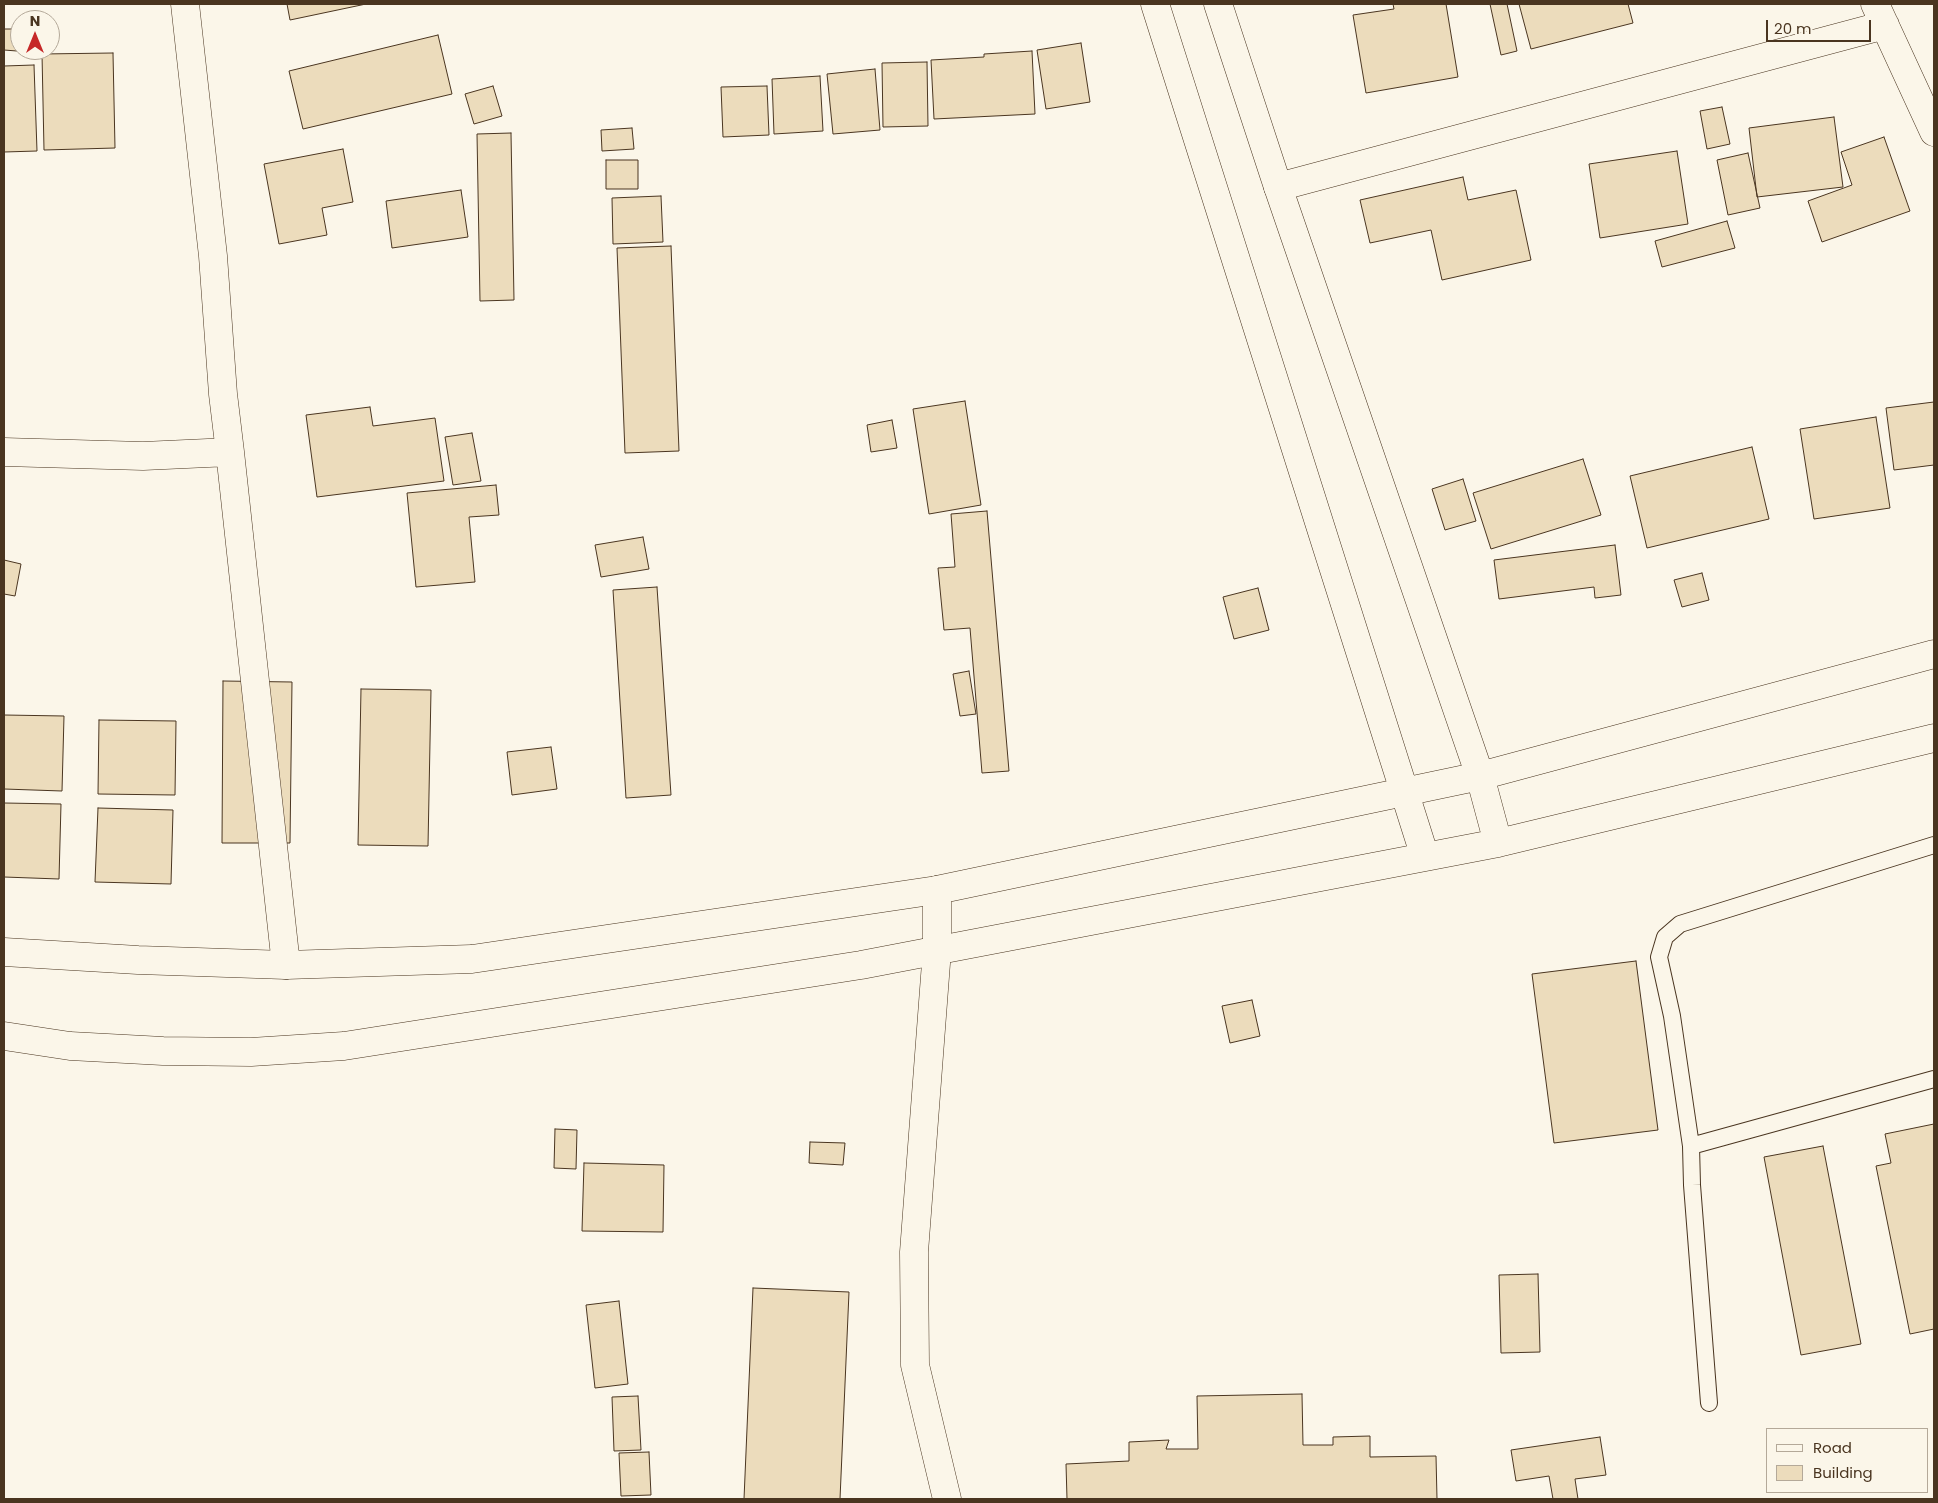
<!DOCTYPE html>
<html>
<head>
<meta charset="utf-8">
<style>
  body { margin:0 }
  #map { position:relative; width:1938px; height:1503px; overflow:hidden; background:#fbf6e9; font-family:Poppins,sans-serif }
  canvas { display:block }
  .frame { position:absolute; inset:0; border:5px solid #4a3520; pointer-events:none }
  .legend { position:absolute; left:1766px; top:1428px; width:162px; height:65px; box-sizing:border-box; background:#fbf6e9; border:1px solid #b4a999; margin:0; padding:6px 9px; list-style:none; font-size:15px; color:#4a3520 }
  .legend li { display:flex; align-items:center; gap:10px; height:25px }
  .legend b { width:25px; border:1px solid #b4a999 }
  .north { position:absolute; left:10px; top:10px; width:50px; height:50px; box-sizing:border-box; background:#fbf6e9; border:1px solid #b4a999; border-radius:50%; rotate:0deg; font-size:14px; font-weight:700; line-height:20px; text-align:center; color:#4a3520 }
  .north::after { content:''; display:block; margin:auto; width:18px; height:22px; background:#c62828; clip-path:polygon(50% 0,100% 100%,50% 72%,0 100%) }
  .scale { position:absolute; left:1766px; top:20px; width:105px; height:22px; box-sizing:border-box; border:2px solid #4a3520; border-top:0; padding-left:6px; font-size:15px; line-height:18px; white-space:nowrap; color:#4a3520; -webkit-text-stroke:4px #fbf6e9; paint-order:stroke }
</style>
</head>
<body>
<div id="map">
<canvas width="1938" height="1503"></canvas>
<div class="frame"></div>
<ul class="legend">
<li><b style="height:6px;background:#fbf6e9"></b>Road</li>
<li><b style="height:14px;background:#ecdcbc"></b>Building</li>
</ul>
<div class="north">N</div>
<div class="scale">20 m</div>
</div>
<script>
const ctx = document.querySelector('canvas').getContext('2d');
ctx.lineJoin = 'round';
function paint(path, color) {
  ctx.fillStyle = color;
  ctx.fill(path, 'evenodd');
}
function poly(rows) {
  const path = new Path2D();
  for (const r of rows) {
    path.moveTo(r[0], r[1]);
    for (let i = 2; i < r.length; i += 2) path.lineTo(r[i], r[i + 1]);
  }
  return path;
}
function strokePath(path, color, width, dash) {
  ctx.strokeStyle = color;
  ctx.lineWidth = width;
  ctx.lineCap = dash ? 'butt' : 'round';
  ctx.setLineDash(dash || []);
  ctx.stroke(path);
}
const building = poly([
  [287,4,366,4,290,20,287,4],
  [1393,4,1446,4,1458,77,1366,93,1353,15,1394,9,1393,4],
  [1490,4,1507,4,1517,51,1501,55,1490,4],
  [1519,4,1628,4,1633,23,1531,49,1519,4],
  [4,29,18,29,17,51,4,50,4,29],
  [438,35,452,94,303,129,289,71,438,35],
  [1081,43,1090,102,1046,109,1037,50,1081,43],
  [1032,51,1035,114,934,119,931,60,984,57,984,54,1032,51],
  [113,53,115,148,44,150,42,54,113,53],
  [927,62,928,126,883,127,882,63,927,62],
  [34,65,37,151,4,152,4,66,34,65],
  [875,69,880,130,833,134,827,74,875,69],
  [820,76,823,131,774,134,772,79,820,76],
  [493,86,502,116,474,124,465,94,493,86],
  [767,86,769,135,723,137,721,87,767,86],
  [1722,107,1730,144,1707,149,1700,111,1722,107],
  [1834,117,1843,187,1757,197,1749,128,1834,117],
  [632,128,634,149,602,151,601,130,632,128],
  [511,133,514,300,480,301,477,134,511,133],
  [1884,137,1910,211,1822,242,1808,201,1852,185,1841,152,1884,137],
  [343,149,353,202,322,208,327,235,279,244,264,164,343,149],
  [1677,151,1688,224,1600,238,1589,164,1677,151],
  [1748,153,1760,208,1728,215,1717,160,1748,153],
  [606,160,638,160,638,189,606,189,606,160],
  [1463,177,1468,200,1516,190,1531,260,1442,280,1431,230,1370,243,1360,200,1463,177],
  [461,190,468,237,392,248,386,201,461,190],
  [661,196,663,242,613,244,612,198,661,196],
  [1727,221,1735,248,1662,267,1655,241,1727,221],
  [671,246,679,451,625,453,617,248,671,246],
  [965,401,981,505,929,514,913,409,965,401],
  [1934,402,1934,465,1894,470,1886,408,1934,402],
  [370,407,373,426,435,418,444,481,317,497,306,415,370,407],
  [1876,417,1890,508,1814,519,1800,429,1876,417],
  [892,420,897,448,871,452,867,425,892,420],
  [472,433,481,481,453,485,445,437,472,433],
  [1752,447,1769,519,1647,548,1630,476,1752,447],
  [1583,459,1601,515,1491,549,1473,493,1583,459],
  [1463,479,1476,521,1445,530,1432,489,1463,479],
  [496,485,499,515,469,517,475,582,416,587,407,493,496,485],
  [987,511,1009,771,982,773,970,628,944,630,938,568,955,567,951,514,987,511],
  [643,537,649,569,601,577,595,545,643,537],
  [1615,545,1621,595,1595,598,1594,587,1499,599,1494,560,1615,545],
  [4,560,21,564,15,596,4,594,4,560],
  [1702,573,1709,600,1682,607,1674,580,1702,573],
  [657,587,671,795,626,798,613,590,657,587],
  [1258,588,1269,630,1234,639,1223,597,1258,588],
  [969,671,976,714,960,716,953,674,969,671],
  [223,681,292,682,290,843,222,843,223,681],
  [361,689,431,690,428,846,358,845,361,689],
  [4,715,64,716,62,791,4,789,4,715],
  [99,720,176,721,175,795,98,794,99,720],
  [551,747,557,789,512,795,507,752,551,747],
  [4,803,61,804,59,879,4,877,4,803],
  [98,808,173,810,171,884,95,882,98,808],
  [1636,961,1658,1130,1554,1143,1532,974,1636,961],
  [1252,1000,1260,1036,1230,1043,1222,1006,1252,1000],
  [1934,1124,1934,1329,1910,1334,1876,1166,1891,1163,1885,1134,1934,1124],
  [555,1129,577,1130,576,1169,554,1168,555,1129],
  [810,1142,845,1143,843,1165,809,1163,810,1142],
  [1823,1146,1861,1344,1801,1355,1764,1157,1823,1146],
  [584,1163,664,1165,663,1232,582,1231,584,1163],
  [1538,1274,1540,1352,1501,1353,1499,1275,1538,1274],
  [753,1288,849,1292,840,1499,744,1499,753,1288],
  [619,1301,628,1384,595,1388,586,1305,619,1301],
  [1302,1394,1303,1445,1333,1445,1333,1437,1370,1436,1370,1457,1436,1456,1437,1499,1067,1499,1066,1464,1129,1461,1129,1442,1169,1440,1166,1449,1198,1449,1197,1396,1302,1394],
  [638,1396,641,1450,614,1451,612,1397,638,1396],
  [1600,1437,1606,1475,1575,1479,1578,1499,1553,1499,1549,1476,1516,1481,1511,1450,1600,1437],
  [649,1452,651,1495,621,1496,619,1453,649,1452]
]);
paint(building, '#ecdcbc');
strokePath(building, '#4a3520', 1);
const lane = poly([
  [1691,1146,1672,1016,1659,957,1665,937,1680,924,1934,845],
  [1709,1403,1692,1185,1691,1146,1934,1079]
]);
const street = poly([
  [1875,4,1934,132],
  [1278,187,1885,25],
  [4,452,143,456,230,452,223,394,213,256,185,4],
  [230,452,286,965],
  [937,890,937,950,914,1252,915,1365,947,1499]
]);
const primary = poly([
  [1155,4,1425,857],
  [1218,4,1278,187,1480,776,1498,843],
  [4,952,138,960,286,965,472,959,937,890,1480,776,1934,654],
  [4,1036,70,1046,163,1051,251,1052,344,1046,861,965,1425,857,1498,843,1934,738]
]);
strokePath(lane, '#4a3520', 18);
strokePath(street, '#4a3520', 29);
strokePath(primary, '#4a3520', 29);
strokePath(lane, '#fbf6e9', 16);
strokePath(street, '#fbf6e9', 28);
strokePath(primary, '#fbf6e9', 28);
</script>
</body>
</html>
